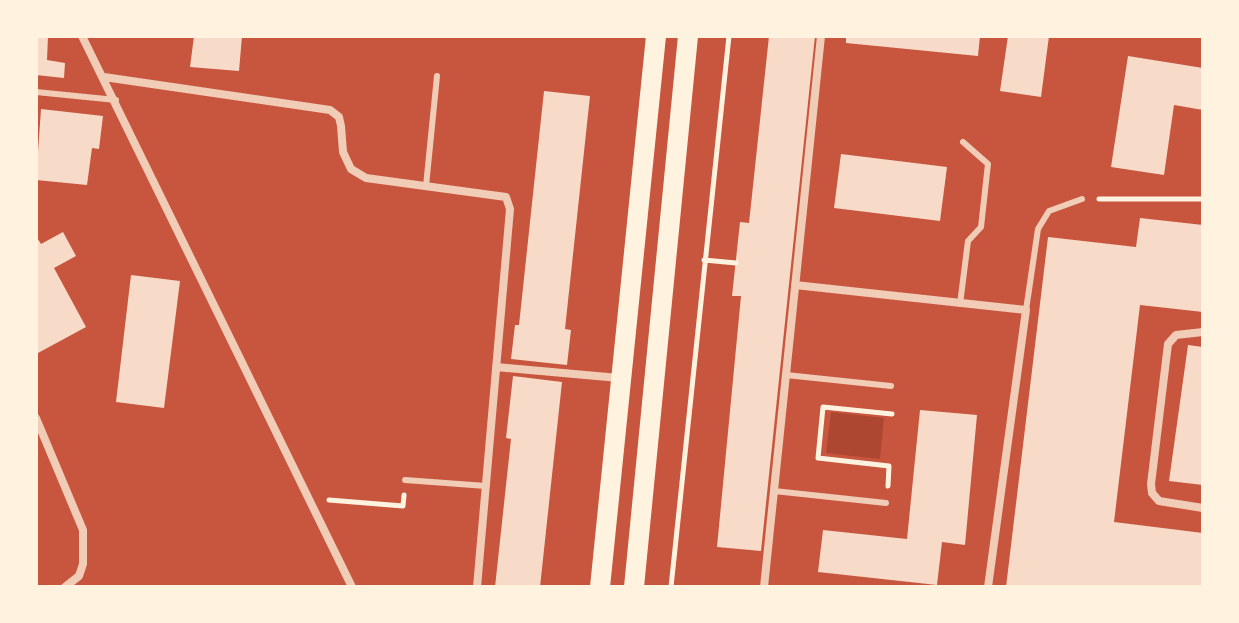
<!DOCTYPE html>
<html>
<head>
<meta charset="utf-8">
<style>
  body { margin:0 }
  #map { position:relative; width:1239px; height:623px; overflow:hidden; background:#c8553d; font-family:"Space Grotesk",sans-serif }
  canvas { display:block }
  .frame { position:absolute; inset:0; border:38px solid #fff3e0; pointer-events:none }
</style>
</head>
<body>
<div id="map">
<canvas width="1239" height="623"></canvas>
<div class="frame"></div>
</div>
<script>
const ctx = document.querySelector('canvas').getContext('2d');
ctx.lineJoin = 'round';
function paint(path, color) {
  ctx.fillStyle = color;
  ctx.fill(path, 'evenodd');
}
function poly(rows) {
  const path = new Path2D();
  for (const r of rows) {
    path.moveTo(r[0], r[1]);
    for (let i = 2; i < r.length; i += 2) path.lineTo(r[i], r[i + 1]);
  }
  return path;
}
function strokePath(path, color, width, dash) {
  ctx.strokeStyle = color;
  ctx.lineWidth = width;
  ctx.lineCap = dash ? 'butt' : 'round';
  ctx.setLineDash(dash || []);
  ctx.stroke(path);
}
paint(poly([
  [831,412,884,418,880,459,826,453]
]), '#ae4732');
paint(poly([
  [36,36,48,36,47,60,65,63,64,78,36,75],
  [194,36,242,36,239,71,190,67],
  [769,36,815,36,761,551,717,547,741,296,732,296,740,222,749,223],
  [846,36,980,36,978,56,846,43],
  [1008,36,1049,36,1041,97,1000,91],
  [1128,56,1203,68,1203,110,1174,105,1164,175,1111,167],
  [544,91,590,96,565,329,571,330,567,365,511,359,515,325,519,325],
  [41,109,103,116,99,149,92,148,87,185,36,180],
  [841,154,947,167,940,221,834,208],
  [1140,218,1203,225,1203,312,1140,305,1114,522,1203,533,1203,587,1006,587,1048,237,1136,247],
  [63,232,76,256,54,268,86,327,38,353,36,236,41,244],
  [131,275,180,281,164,408,116,402],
  [1188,345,1203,347,1203,485,1169,481],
  [513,376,562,382,540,587,495,587,511,439,506,438],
  [920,410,977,415,965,545,942,542,937,585,818,572,823,530,907,539]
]), '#f7dbc8');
strokePath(poly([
  [1099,199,1203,199],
  [704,260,736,263],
  [888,486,889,466,818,458,823,407,892,414],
  [329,500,403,506,404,495],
  [671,587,729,36]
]), '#fff3e0', 5);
strokePath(poly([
  [36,92,116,100],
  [426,186,437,76],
  [960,304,968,241,981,227,988,164,963,142],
  [1026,310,1038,229,1049,211,1082,199],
  [786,375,891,386],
  [405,480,486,486],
  [774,491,886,503]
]), '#f1ccb7', 6);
strokePath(poly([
  [82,36,352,587],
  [104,77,330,110,339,117,341,126,343,152,351,169,366,178,506,197,510,209,477,587],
  [795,285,1026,310,988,587],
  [1203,332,1176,335,1168,344,1151,484,1152,493,1159,501,1203,508],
  [496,367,619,378],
  [36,418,83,530,83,564,79,576,65,587],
  [764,587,821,36]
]), '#f1ccb7', 8);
strokePath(poly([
  [600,587,656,36],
  [634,587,688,36]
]), '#fff3e0', 20);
</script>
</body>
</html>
